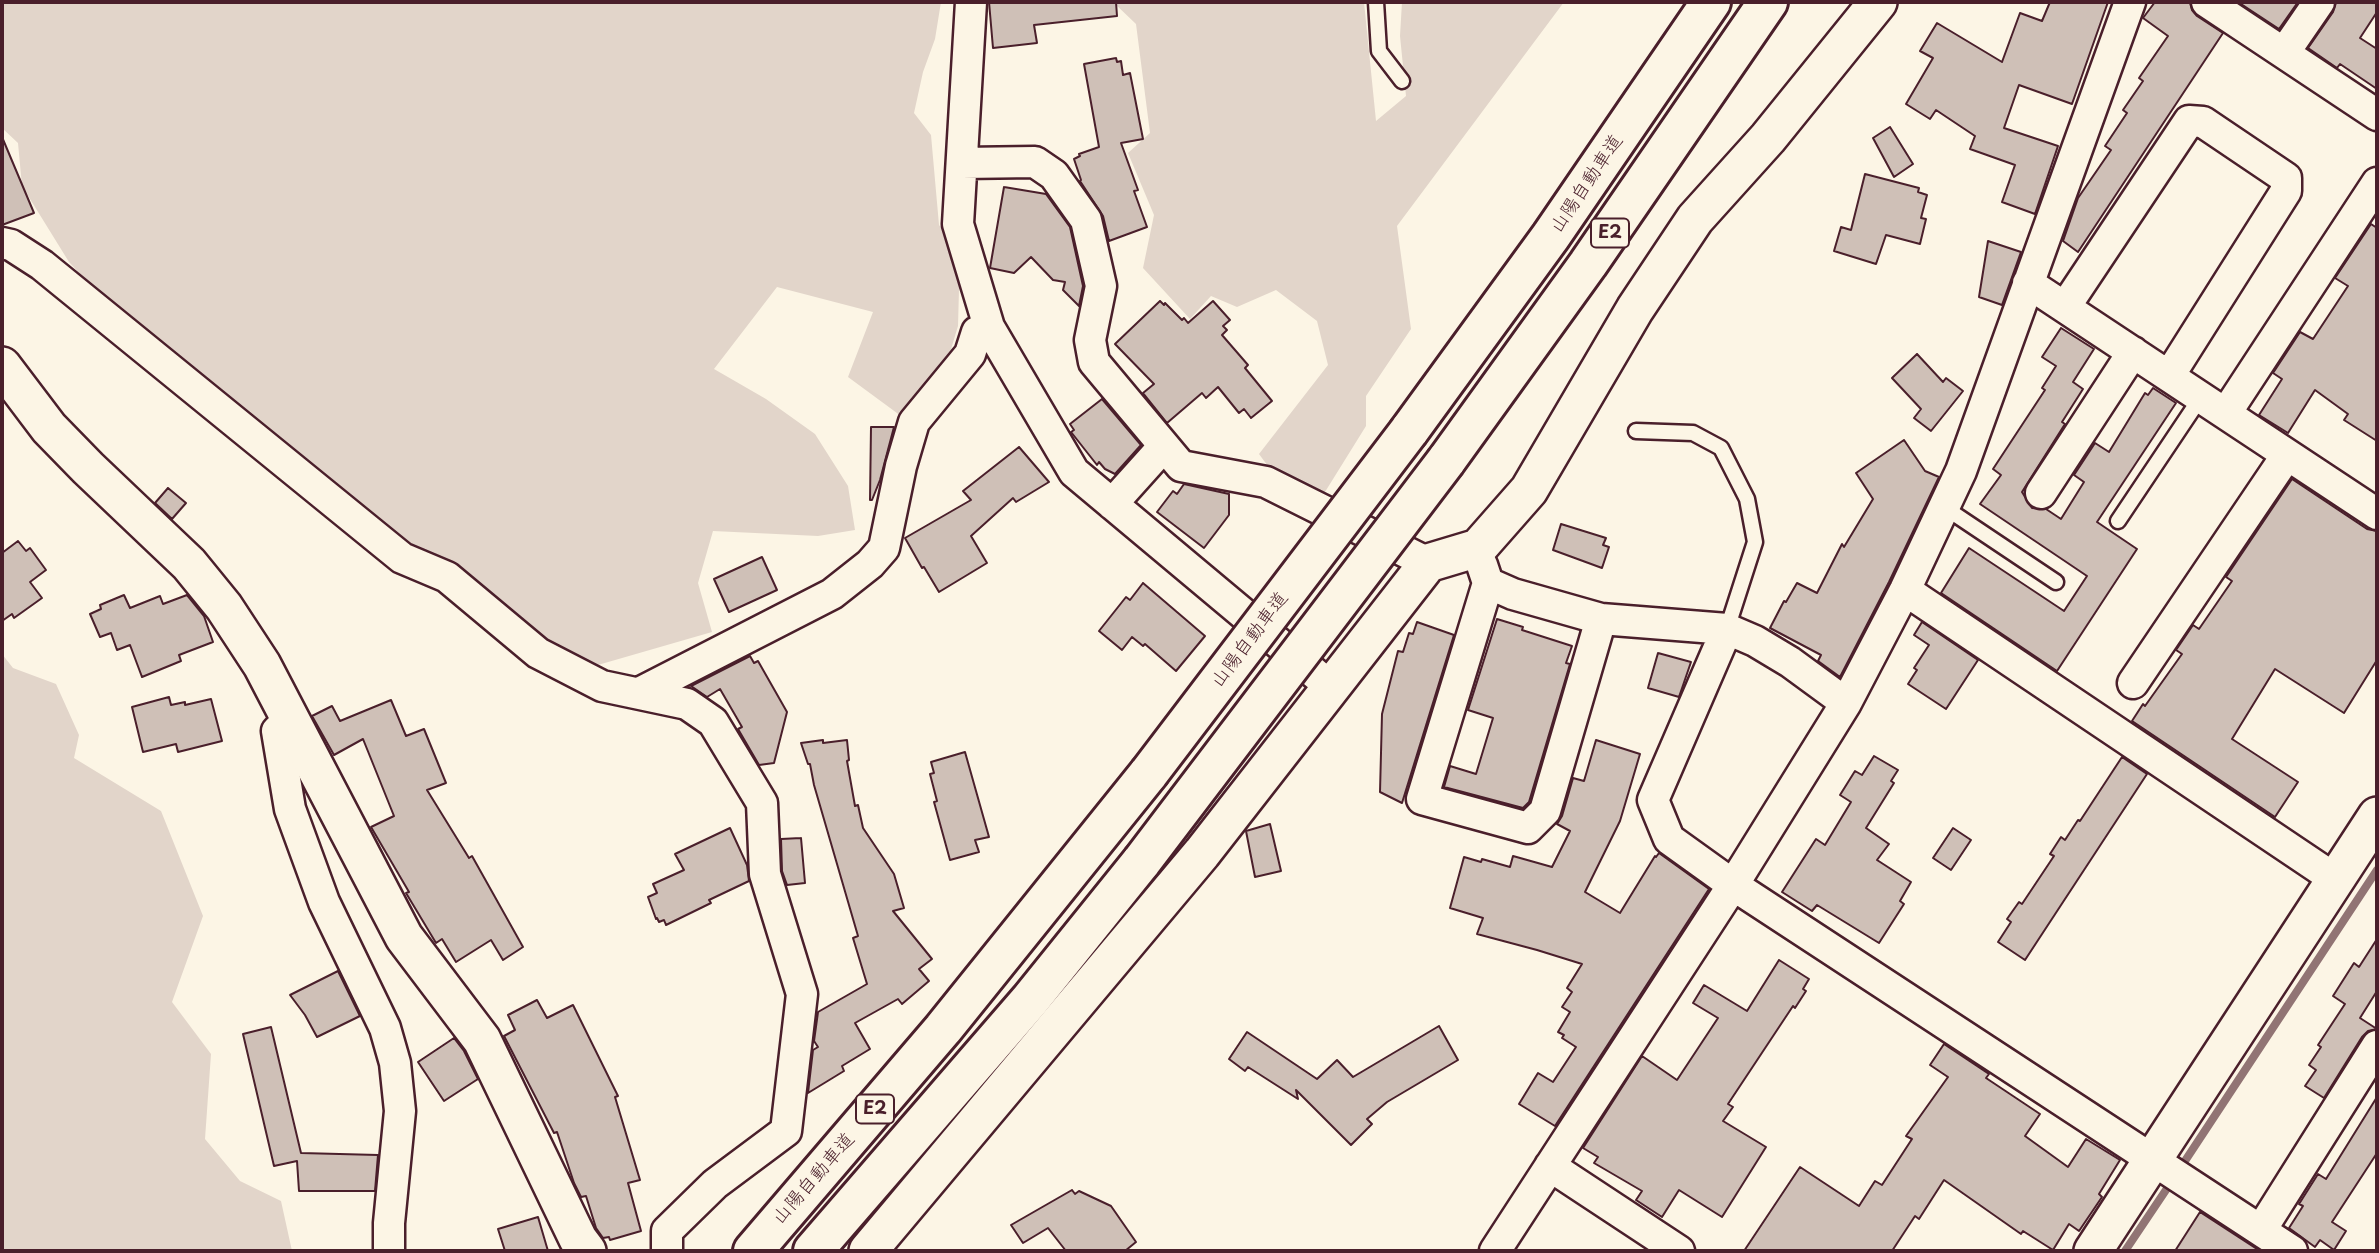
<!DOCTYPE html>
<html>
<head>
<meta charset="utf-8">
<style>
  body { margin:0 }
  #map { position:relative; width:2379px; height:1253px; overflow:hidden; background:#fcf5e5; font-family:"Playpen Sans",sans-serif }
  canvas { display:block }
  .frame { position:absolute; inset:0; border:4px solid #4a1f2b; pointer-events:none }
</style>
</head>
<body>
<div id="map">
<canvas width="2379" height="1253"></canvas>
<div class="frame"></div>
</div>
<script>
const ctx = document.querySelector('canvas').getContext('2d');
ctx.lineJoin = 'round';
function paint(path, color) {
  ctx.fillStyle = color;
  ctx.fill(path, 'evenodd');
}
function poly(rows) {
  const path = new Path2D();
  for (const r of rows) {
    path.moveTo(r[0], r[1]);
    for (let i = 2; i < r.length; i += 2) path.lineTo(r[i], r[i + 1]);
  }
  return path;
}
function strokePath(path, color, width, dash) {
  ctx.strokeStyle = color;
  ctx.lineWidth = width;
  ctx.lineCap = dash ? 'butt' : 'round';
  ctx.setLineDash(dash || []);
  ctx.stroke(path);
}
function drawText(font, color, halo, rows, align = 'center') {
  ctx.font = font + ' "Playpen Sans","Klee One",sans-serif';
  ctx.lineWidth = 5;
  ctx.setLineDash([]);
  ctx.textBaseline = 'middle';
  ctx.strokeStyle = halo;
  ctx.fillStyle = color;
  for (const [text, x, y, turn = 0] of rows) {
    ctx.save();
    ctx.translate(x, y);
    ctx.rotate((+turn || 0) * Math.PI / 180);
    ctx.textAlign = isNaN(turn) ? turn : align;
    if (halo) ctx.strokeText(text, 0, 0);
    ctx.fillText(text, 0, 0);
    ctx.restore();
  }
}
paint(poly([
  [2,2,941,2,935,39,923,72,914,113,931,135,939,225,960,253,958,326,943,376,901,416,848,377,873,312,777,287,714,369,766,399,815,434,848,486,855,530,818,536,713,531,698,583,712,632,584,669,557,645,410,549,124,321,69,262,22,186,18,143,2,128],
  [1113,2,1364,2,1376,121,1406,96,1400,36,1402,2,1564,2,1397,226,1411,329,1366,396,1366,426,1320,500,1284,488,1259,454,1328,365,1317,321,1276,290,1237,307,1211,296,1190,319,1143,268,1154,215,1128,153,1150,133,1136,24],
  [2,654,13,668,56,684,79,735,74,758,161,811,203,916,172,1002,211,1054,205,1139,240,1181,281,1201,292,1251,2,1251]
]), '#e2d5ca');
strokePath(poly([
  [2179,1170,2377,870],
  [2125,1251,2172,1181]
]), '#917474', 8);
const building = poly([
  [989,2,1116,2,1117,16,1034,25,1037,43,993,48,989,2],
  [2050,2,2108,2,2072,104,2019,85,2004,128,2058,146,2035,214,2002,202,2015,165,1970,149,1975,136,1936,110,1930,119,1906,104,1933,58,1920,51,1937,23,2002,62,2020,13,2042,21,2050,2],
  [2155,2,2190,2,2192,10,2197,16,2223,33,2078,252,2063,241,2078,198,2111,150,2105,146,2127,113,2123,110,2143,81,2139,78,2168,36,2143,18,2155,2],
  [2238,2,2298,2,2279,29,2238,2],
  [2336,2,2377,2,2377,12,2360,38,2377,49,2377,89,2340,64,2337,68,2308,48,2333,12,2336,2],
  [1116,58,1117,62,1121,61,1123,75,1130,73,1143,139,1121,143,1138,190,1134,191,1147,227,1109,241,1103,216,1080,181,1081,180,1074,159,1080,156,1079,154,1099,147,1084,64,1116,58],
  [1890,127,1913,164,1894,177,1873,138,1890,127],
  [2,137,34,213,2,225,2,137],
  [1865,174,1919,188,1918,192,1927,195,1921,218,1926,219,1920,244,1886,235,1876,264,1834,251,1841,227,1851,230,1865,174],
  [1004,187,1046,194,1070,227,1083,286,1079,306,1063,290,1065,282,1053,280,1031,257,1014,273,990,268,1004,187],
  [2371,224,2377,228,2377,441,2344,420,2348,414,2315,390,2288,433,2259,415,2282,379,2273,373,2300,332,2313,339,2348,286,2335,278,2371,224],
  [1988,241,2021,252,2002,305,1979,297,1988,241],
  [1160,301,1164,305,1165,303,1182,320,1184,318,1188,323,1213,301,1230,320,1223,326,1227,330,1222,335,1248,365,1245,368,1272,401,1251,418,1244,409,1239,413,1218,387,1206,398,1202,393,1167,423,1143,393,1154,384,1115,344,1160,301],
  [2061,328,2094,349,2073,382,2083,389,2062,422,2065,424,2022,492,2032,508,2046,509,2061,519,2084,482,2074,475,2095,443,2109,452,2145,393,2148,395,2153,388,2176,403,2097,522,2137,549,2057,671,1941,593,1969,548,2064,611,2087,576,1980,504,2001,475,1993,469,2045,390,2042,388,2056,366,2042,357,2061,328],
  [1917,354,1943,382,1946,378,1963,391,1931,431,1914,418,1921,409,1892,378,1917,354],
  [1102,399,1141,445,1115,474,1105,469,1099,462,1097,465,1071,432,1074,430,1070,424,1102,399],
  [871,427,894,427,880,480,872,500,870,500,871,427],
  [1904,440,1925,471,1939,477,1889,582,1840,677,1818,661,1821,655,1770,628,1784,601,1786,602,1797,583,1817,593,1842,544,1844,547,1873,499,1856,473,1904,440],
  [1019,447,1049,482,1016,502,1013,498,971,536,987,563,939,592,924,567,922,568,905,538,971,500,963,491,1019,447],
  [2292,479,2367,529,2377,531,2377,660,2344,713,2275,669,2232,739,2298,782,2275,817,2132,721,2143,704,2145,706,2182,654,2176,650,2193,625,2199,629,2232,581,2226,577,2292,479],
  [1184,484,1229,494,1229,515,1204,548,1157,512,1173,491,1177,494,1184,484],
  [168,488,186,503,172,519,155,503,168,488],
  [1561,524,1606,538,1603,545,1609,547,1602,568,1553,550,1561,524],
  [18,541,26,551,30,548,46,570,30,582,42,598,14,618,12,614,2,621,2,553,18,541],
  [762,557,777,590,729,612,714,579,762,557],
  [1143,583,1205,636,1176,671,1145,644,1143,646,1132,637,1122,650,1099,631,1126,597,1130,600,1143,583],
  [124,595,130,608,160,596,163,604,187,595,204,616,213,642,179,655,181,661,142,677,130,645,117,650,111,633,100,637,90,614,101,609,100,605,124,595],
  [1497,619,1523,627,1522,630,1572,646,1566,663,1570,664,1529,802,1523,808,1444,787,1450,766,1476,774,1493,718,1468,710,1497,619],
  [1417,622,1454,635,1402,803,1380,792,1382,714,1398,651,1403,652,1409,633,1413,634,1417,622],
  [1922,622,1978,660,1946,709,1908,684,1917,670,1914,668,1929,645,1914,635,1922,622],
  [1658,653,1691,662,1679,697,1648,688,1658,653],
  [750,656,754,663,758,661,787,712,774,763,759,765,738,729,742,727,720,689,707,697,691,686,750,656],
  [169,697,171,705,185,702,185,705,211,699,222,741,178,752,176,744,143,752,132,707,169,697],
  [391,700,406,736,424,729,446,783,427,790,469,858,472,856,523,947,503,960,491,940,456,962,442,939,436,943,406,893,409,892,371,827,394,816,363,739,334,755,312,716,332,706,340,721,391,700],
  [823,740,823,743,847,740,849,760,847,761,855,806,858,805,863,828,894,874,904,908,893,911,932,959,919,969,929,981,902,1004,898,999,855,1023,870,1049,842,1066,844,1071,808,1093,813,1050,818,1047,814,1041,818,1012,867,984,853,938,858,936,814,785,810,764,808,764,801,743,823,740],
  [1596,740,1640,754,1620,821,1585,892,1620,913,1655,856,1656,857,1659,853,1709,889,1555,1126,1519,1104,1538,1073,1553,1082,1576,1047,1562,1038,1564,1035,1558,1032,1570,1012,1562,1007,1572,992,1567,988,1582,964,1537,950,1477,934,1483,918,1450,908,1464,857,1481,862,1482,859,1510,867,1513,856,1552,867,1570,831,1557,824,1562,816,1573,778,1584,781,1596,740],
  [965,752,989,837,975,840,979,852,950,860,934,802,937,801,930,774,934,773,931,762,965,752],
  [1874,756,1898,770,1891,781,1894,783,1866,828,1889,844,1877,860,1911,882,1900,901,1904,904,1879,943,1817,905,1812,911,1782,892,1816,839,1825,845,1851,802,1840,795,1855,771,1862,775,1874,756],
  [2122,757,2147,774,2025,960,1998,942,2011,922,2007,919,2019,902,2022,904,2054,856,2050,854,2061,837,2065,840,2078,820,2080,821,2122,757],
  [1270,824,1281,871,1255,877,1246,831,1270,824],
  [730,828,747,865,749,881,709,900,711,903,666,925,664,920,659,922,657,918,656,919,648,897,657,893,653,884,684,870,675,854,730,828],
  [1953,828,1971,840,1951,870,1933,858,1953,828],
  [801,838,805,883,787,885,782,871,781,839,801,838],
  [2377,939,2377,991,2360,1018,2377,1029,2368,1031,2362,1037,2324,1098,2305,1086,2316,1070,2309,1065,2321,1047,2318,1045,2345,1004,2333,996,2354,963,2359,967,2377,939],
  [1779,960,1809,979,1803,989,1806,991,1795,1008,1793,1006,1728,1104,1733,1107,1723,1121,1766,1147,1722,1217,1679,1190,1662,1217,1636,1200,1642,1191,1594,1163,1598,1157,1583,1148,1642,1056,1677,1080,1718,1018,1693,1003,1704,985,1747,1011,1779,960],
  [338,971,360,1016,317,1037,305,1015,290,995,338,971],
  [537,1000,547,1018,573,1005,618,1096,615,1097,640,1180,628,1183,641,1231,610,1240,609,1237,603,1238,596,1228,586,1196,581,1197,574,1183,557,1132,554,1133,504,1036,515,1030,508,1015,537,1000],
  [1439,1026,1458,1060,1387,1102,1367,1119,1372,1124,1351,1145,1296,1090,1298,1099,1248,1067,1245,1071,1229,1059,1247,1032,1317,1079,1337,1060,1353,1077,1439,1026],
  [271,1027,301,1153,378,1155,375,1191,299,1191,297,1161,274,1166,243,1034,271,1027],
  [454,1038,464,1051,478,1079,444,1101,418,1062,454,1038],
  [1944,1044,1989,1074,1986,1078,2040,1114,2025,1136,2068,1167,2086,1139,2120,1160,2099,1194,2102,1197,2079,1231,2069,1224,2053,1250,2023,1231,2021,1234,1944,1180,1919,1219,1915,1216,1892,1251,1744,1251,1800,1167,1859,1206,1875,1181,1882,1185,1912,1139,1906,1136,1948,1077,1930,1065,1944,1044],
  [2377,1097,2377,1153,2332,1222,2346,1231,2334,1250,2320,1240,2315,1247,2289,1228,2303,1206,2299,1204,2318,1174,2326,1179,2377,1097],
  [1072,1190,1075,1194,1079,1191,1111,1206,1136,1242,1125,1251,1066,1251,1048,1228,1023,1243,1011,1225,1072,1190],
  [2200,1212,2260,1251,2175,1251,2200,1212],
  [538,1217,548,1251,505,1251,498,1229,538,1217]
]);
paint(building, '#cfc0b7');
strokePath(building, '#4a1f2b', 2);
const service = poly([
  [1376,2,1379,51,1402,81],
  [1636,431,1693,433,1721,448,1747,499,1755,542,1727,629],
  [1944,507,2056,582],
  [2118,521,2201,397]
]);
const minor = poly([
  [971,2,958,224,989,327,1074,472,1331,687],
  [2207,2,2377,115],
  [2284,53,2319,2],
  [962,163,1035,162,1054,175,1086,220,1101,286,1090,340,1094,362,1181,466,1266,482,1428,563],
  [2,243,11,245,42,265,402,558,447,577,538,653,602,686,687,704,713,722,762,803,765,874,802,994,786,1131,715,1184,667,1231,667,1251],
  [2028,283,2377,514],
  [2065,307,2189,121,2203,122,2286,178,2286,191,2169,376],
  [2226,413,2377,183],
  [2041,493,2133,352],
  [1112,504,1164,446],
  [1482,565,1488,583,1513,594,1601,619,1727,629,1755,641,1790,662,1846,703],
  [1488,583,1422,799,1528,828,1545,811,1601,619],
  [1905,590,2335,879],
  [1727,629,1653,800,1669,839,1733,885,2292,1251],
  [2133,683,2287,455],
  [639,693,832,594,870,564,884,548,901,466,914,422,970,354,977,332,989,327],
  [290,718,277,731,290,809,324,902,385,1028,395,1063,400,1111,389,1223,389,1251],
  [1550,1166,1679,1251],
  [2261,1230,2377,1046],
  [1495,1251,1733,885,1846,703,1905,590,1961,471,2130,2]
]);
const tertiary = poly([
  [2,366,49,428,88,468,189,564,224,607,262,665,404,937,482,1040,578,1239,587,1251],
  [868,1251,1202,853,1428,563,1478,548,1529,490,1635,309,1695,219,1768,138,1878,2],
  [2093,1251,2377,816]
]);
const motorway = poly([
  [1409,431,1551,236,1711,2],
  [1446,461,1588,264,1768,2],
  [753,1251,943,1029,1149,773],
  [813,1251,1030,1000,1142,861]
]);
strokePath(service, '#4a1f2b', 19);
strokePath(minor, '#4a1f2b', 35);
strokePath(tertiary, '#4a1f2b', 42);
strokePath(motorway, '#4a1f2b', 44);
strokePath(service, '#fcf5e5', 14);
strokePath(minor, '#fcf5e5', 30);
strokePath(tertiary, '#fcf5e5', 37);
strokePath(motorway, '#fcf5e5', 38);
const motorwayBridge = poly([
  [1149,773,1409,431],
  [1142,861,1446,461]
]);
strokePath(motorwayBridge, '#4a1f2b', 44, []);
strokePath(motorwayBridge, '#fcf5e5', 38);
for (const [x, y, w] of [
  [1610,233,38],
  [875,1109,38]
]) {
  const box = new Path2D();
  box.roundRect(x - w / 2, y - 14.5, w, 29, 5);
  ctx.fillStyle = '#fcf5e5';
  ctx.fill(box);
  strokePath(box, '#4a1f2b', 2);
}
drawText('bold 18px', '#4a1f2b', null, [
  ["E2",1610,233],
  ["E2",875,1109]
]);
drawText('19px', '#4a1f2b', '#fcf5e5', [
  ["山陽自動車道",1587,184,-56],
  ["山陽自動車道",1250,640,-53],
  ["山陽自動車道",814,1179,-49]
]);
</script>
</body>
</html>
